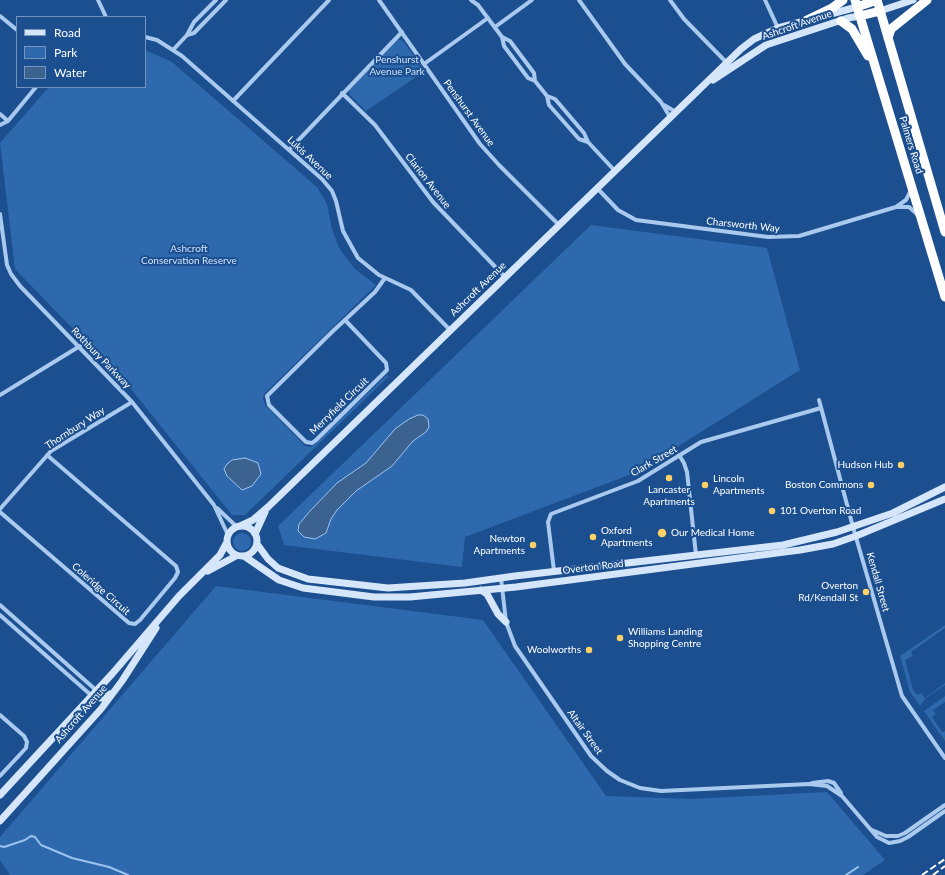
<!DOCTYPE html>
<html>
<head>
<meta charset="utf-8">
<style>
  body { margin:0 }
  #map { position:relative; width:945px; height:875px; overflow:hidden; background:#1b4f8f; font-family:Lato,sans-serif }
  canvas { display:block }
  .legend { position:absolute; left:16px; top:16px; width:130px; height:72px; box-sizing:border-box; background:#1b4f8f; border:1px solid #7695bc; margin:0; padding:5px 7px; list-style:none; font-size:12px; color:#fff }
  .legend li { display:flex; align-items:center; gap:8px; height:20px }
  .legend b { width:20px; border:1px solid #7695bc }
</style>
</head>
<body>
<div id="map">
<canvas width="945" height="875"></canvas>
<ul class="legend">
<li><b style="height:5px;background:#d6e6fa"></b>Road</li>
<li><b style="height:11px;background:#2e69ad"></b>Park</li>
<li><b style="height:11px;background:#3c6290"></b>Water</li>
</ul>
</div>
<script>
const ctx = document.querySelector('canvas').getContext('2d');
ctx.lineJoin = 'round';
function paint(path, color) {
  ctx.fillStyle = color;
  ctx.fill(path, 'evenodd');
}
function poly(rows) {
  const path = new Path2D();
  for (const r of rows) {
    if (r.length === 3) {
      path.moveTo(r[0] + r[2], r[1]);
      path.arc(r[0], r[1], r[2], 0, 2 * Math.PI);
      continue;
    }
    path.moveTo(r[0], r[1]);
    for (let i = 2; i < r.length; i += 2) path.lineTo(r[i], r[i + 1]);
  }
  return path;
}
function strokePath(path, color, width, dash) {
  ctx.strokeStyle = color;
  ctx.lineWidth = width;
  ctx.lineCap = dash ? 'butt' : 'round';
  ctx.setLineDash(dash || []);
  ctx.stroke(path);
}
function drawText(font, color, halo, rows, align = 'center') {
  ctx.font = font + ' Lato,sans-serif';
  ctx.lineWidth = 4;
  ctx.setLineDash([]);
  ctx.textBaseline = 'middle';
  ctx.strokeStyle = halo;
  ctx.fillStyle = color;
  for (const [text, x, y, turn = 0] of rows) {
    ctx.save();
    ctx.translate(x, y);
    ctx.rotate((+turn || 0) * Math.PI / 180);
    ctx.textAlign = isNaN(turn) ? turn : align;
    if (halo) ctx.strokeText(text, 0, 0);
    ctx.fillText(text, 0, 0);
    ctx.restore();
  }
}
paint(poly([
  [398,39,403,41,425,71,366,111,350,95,349,90],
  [145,50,172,62,317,187,327,204,332,229,339,248,355,269,376,285,264,394,263,399,265,405,305,446,311,447,387,375,389,376,245,515,232,515,131,389,15,269,0,143,49,87,145,87],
  [591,225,767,248,800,370,637,472,465,537,462,567,284,545,278,526],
  [242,542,9],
  [216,586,483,620,606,796,692,799,827,792,885,860,863,875,10,875,0,860,0,837],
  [945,625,945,628,911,652,913,656,905,660,913,690,917,695,921,693,925,698,945,683,945,685,926,698,920,706,910,692,900,656],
  [945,696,945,702,933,710,936,714,932,717,942,732,945,731,945,741,924,711]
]), '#2e69ad');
const water = poly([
  [418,415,423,415,428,419,429,427,426,432,413,441,392,466,356,491,337,510,331,519,326,533,315,539,304,537,298,531,299,524,310,511,337,483,366,463,395,429,409,419,418,415],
  [245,458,258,463,261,474,252,486,242,490,227,476,224,469,227,464,232,460,245,458]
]);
paint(water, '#3c6290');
strokePath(water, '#9cc4f0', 1);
strokePath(poly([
  [0,846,4,847,25,840,31,836,35,837,41,845,72,858,109,867,128,875],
  [846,875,858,867]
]), '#9cc4f0', 2);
strokePath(poly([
  [98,0,106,17],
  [379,0,480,144,499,165,559,225],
  [471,0,478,5,502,37,510,41,534,73,535,81],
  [579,0,625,64,661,102,670,117],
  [670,0,684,19,726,62],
  [765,0,778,28],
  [0,16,17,30],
  [495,27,532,0],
  [187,35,194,33,226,0],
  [145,37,157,40,182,56,322,179,332,191,336,201,343,231,358,258,379,275,411,290,450,330],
  [502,37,504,46,528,78,535,81,547,96,549,105,579,139,588,142],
  [173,50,187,35,194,22,216,0],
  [424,64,488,18],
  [342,93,375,125,433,202,505,277],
  [547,96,555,99,584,133,588,142,615,171],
  [233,101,329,0],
  [664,105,676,112],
  [0,114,8,121],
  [0,125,8,121,36,87],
  [289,150,402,32],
  [597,188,618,210,636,220,768,237,799,236,896,207,909,207,918,215],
  [896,207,906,200,911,190],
  [0,214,7,265,11,274,20,286,132,402,214,505,228,535],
  [345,320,386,363,387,370,316,440,312,443,306,442,269,405,267,396,333,331,375,292,385,278],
  [0,395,80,346],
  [819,400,853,527,902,696,945,758],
  [679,455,684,463,687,472,696,555],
  [217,508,237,527],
  [0,509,51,451,132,402],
  [0,512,129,623,135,624,140,620,175,578,178,572,176,566,47,455],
  [554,571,548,522,551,514,638,481,701,442,821,408],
  [501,578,506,622,515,646,591,756,607,771,620,780,640,788,661,791,809,784,827,786,842,796,877,837,889,843,900,841,908,837,945,811],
  [0,605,97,691],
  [0,615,92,696],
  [0,715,24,736,27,742,26,748,0,776],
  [812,783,828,781,834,783,841,793],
  [872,830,886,836,898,836,905,833,945,805]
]), '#a9c9ee', 4);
strokePath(poly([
  [880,11,913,0],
  [713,80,766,45,848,18,860,16],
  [242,541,15],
  [240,526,253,520,268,507,741,49,754,39,778,28,857,7],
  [255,534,265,512],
  [257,544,268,559,278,568,308,579,388,588,465,583,515,576,783,545,837,532,893,513,945,487],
  [244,556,279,580,303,588,374,597,410,597,516,587,800,550,833,544,856,536,945,499],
  [208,571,236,556],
  [481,590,487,594,498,614,506,622],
  [92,696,96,698,103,698,110,694],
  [0,795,112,674,179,596,220,555,227,542],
  [0,821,101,709,122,681,156,628]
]), '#d6e6fa', 7);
strokePath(poly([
  [855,0,945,297],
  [877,0,945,232],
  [857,7,877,0],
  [860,16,880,11],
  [841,21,852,29,868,56],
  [803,22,832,8,843,0],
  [888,38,891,29,927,0]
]), '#fff', 9);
strokePath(poly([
  [922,875,945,859],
  [933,875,945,866]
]), '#fff', 2, [7, 3]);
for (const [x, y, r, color] of [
  [901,465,4,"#ffd166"],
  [669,478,4,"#ffd166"],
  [705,485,4,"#ffd166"],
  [871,485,4,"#ffd166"],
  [772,511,4,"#ffd166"],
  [662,533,5,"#ffd166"],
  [593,537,4,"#ffd166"],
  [533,545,4,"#ffd166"],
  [866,592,4,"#ffd166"],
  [620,638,4,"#ffd166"],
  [589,650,4,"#ffd166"]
]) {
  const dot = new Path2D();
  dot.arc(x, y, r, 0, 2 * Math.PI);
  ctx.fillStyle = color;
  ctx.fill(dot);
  strokePath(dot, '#1b4f8f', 1.5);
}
drawText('10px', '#fff', '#1b4f8f', [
  ["Ashcroft Avenue",797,25,-19],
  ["Penshurst Avenue",469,113,54],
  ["Palmers Road",911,145,73],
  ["Lukis Avenue",310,158,43],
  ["Clarion Avenue",428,181,52],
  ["Charsworth Way",743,225,6],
  ["Ashcroft Avenue",478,289,-44],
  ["Rothbury Parkway",101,358,46],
  ["Merryfield Circuit",339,406,-44],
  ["Thornbury Way",75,428,-33],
  ["Clark Street",654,461,-30],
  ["Overton Road",593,567,-7],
  ["Kendall Street",878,582,74],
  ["Coleridge Circuit",101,589,41],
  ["Ashcroft Avenue",81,714,-49],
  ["Altair Street",585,732,54]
]);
drawText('10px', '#cfe3fa', '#1b4f8f', [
  ["Penshurst",397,60],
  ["Avenue Park",397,72],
  ["Ashcroft",189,249],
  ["Conservation Reserve",189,261]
]);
drawText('10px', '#fff', '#1b4f8f', [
  ["Hudson Hub",893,465],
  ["Lincoln",713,479,"left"],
  ["Apartments",713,491,"left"],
  ["Boston Commons",863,485],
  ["Lancaster",669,490,"center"],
  ["Apartments",669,502,"center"],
  ["101 Overton Road",780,511,"left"],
  ["Oxford",601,531,"left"],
  ["Apartments",601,543,"left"],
  ["Our Medical Home",671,533,"left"],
  ["Newton",525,539],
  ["Apartments",525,551],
  ["Overton",858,586],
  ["Rd/Kendall St",858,598],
  ["Williams Landing",628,632,"left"],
  ["Shopping Centre",628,644,"left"],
  ["Woolworths",581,650]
], 'right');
</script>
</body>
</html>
